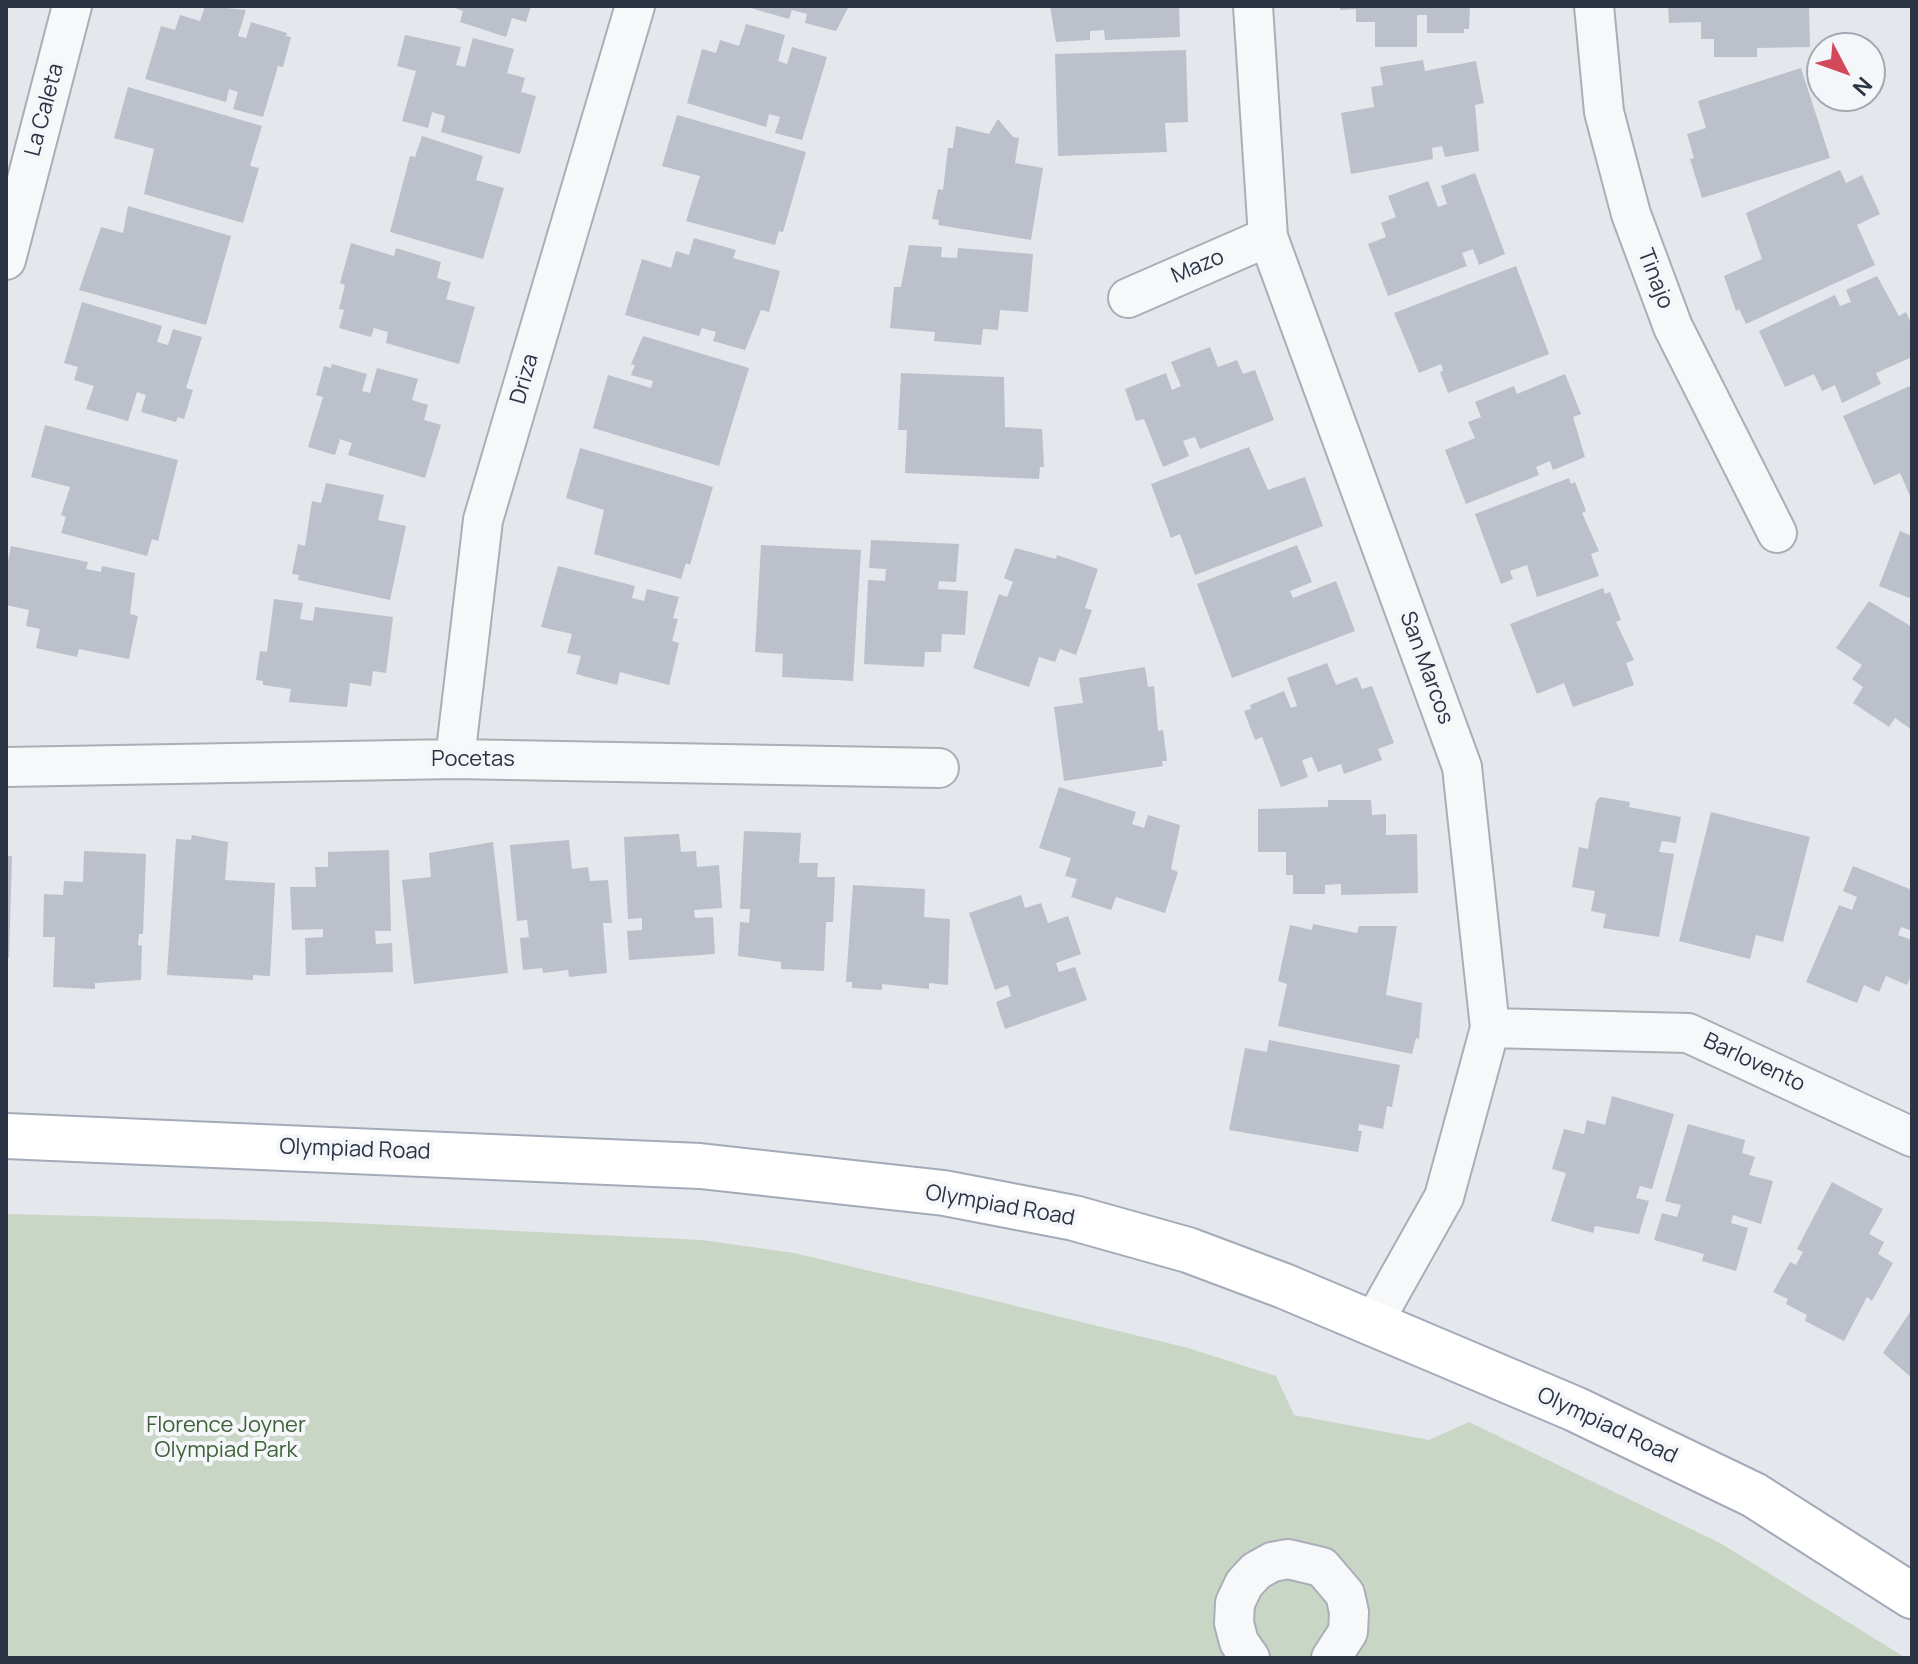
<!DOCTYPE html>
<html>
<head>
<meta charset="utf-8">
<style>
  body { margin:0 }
  #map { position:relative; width:1918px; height:1664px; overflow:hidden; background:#e4e7ec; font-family:Manrope,sans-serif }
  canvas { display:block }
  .frame { position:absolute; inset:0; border:8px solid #2b3445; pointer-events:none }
  .north { position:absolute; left:1806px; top:32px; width:80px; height:80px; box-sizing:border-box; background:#f4f6f9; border:2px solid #a4a8b1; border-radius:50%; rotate:131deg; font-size:22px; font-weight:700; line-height:32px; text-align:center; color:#2b3445 }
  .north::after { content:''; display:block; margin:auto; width:28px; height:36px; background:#d1495b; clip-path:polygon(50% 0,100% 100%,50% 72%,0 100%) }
</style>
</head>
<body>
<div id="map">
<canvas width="1918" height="1664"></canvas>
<div class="frame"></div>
<div class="north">N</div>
</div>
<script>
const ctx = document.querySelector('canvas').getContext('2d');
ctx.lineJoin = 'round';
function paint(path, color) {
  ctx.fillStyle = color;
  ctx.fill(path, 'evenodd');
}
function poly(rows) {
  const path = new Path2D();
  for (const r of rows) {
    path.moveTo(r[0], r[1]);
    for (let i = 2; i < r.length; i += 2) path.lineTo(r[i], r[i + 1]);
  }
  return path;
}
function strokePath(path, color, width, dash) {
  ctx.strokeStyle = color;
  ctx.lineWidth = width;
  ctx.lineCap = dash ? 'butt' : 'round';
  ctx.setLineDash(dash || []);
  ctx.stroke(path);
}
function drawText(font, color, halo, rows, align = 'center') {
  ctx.font = font + ' Manrope,sans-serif';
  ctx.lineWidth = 8;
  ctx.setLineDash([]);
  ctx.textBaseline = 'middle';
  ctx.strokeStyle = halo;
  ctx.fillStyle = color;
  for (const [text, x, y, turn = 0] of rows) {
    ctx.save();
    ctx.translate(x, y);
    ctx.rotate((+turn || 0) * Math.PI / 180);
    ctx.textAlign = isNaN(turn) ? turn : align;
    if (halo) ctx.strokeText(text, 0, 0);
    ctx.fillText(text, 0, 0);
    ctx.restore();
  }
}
paint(poly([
  [6,1214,330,1222,702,1240,794,1253,938,1287,1188,1348,1276,1376,1294,1415,1429,1440,1469,1422,1720,1543,1906,1658,6,1658]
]), '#c9d6c5');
paint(poly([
  [205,6,246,10,238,36,246,38,251,22,287,33,286,36,291,37,283,67,278,66,263,117,233,109,238,92,229,89,226,102,145,79,161,26,175,30,180,15,200,21],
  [450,6,531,6,526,22,512,18,506,37,460,22,463,11],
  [849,6,836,31,805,23,807,14,792,10,789,19,747,7],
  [1050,6,1179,6,1180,37,1105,40,1104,30,1090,31,1090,40,1056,42],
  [1340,6,1470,6,1469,29,1464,29,1464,33,1427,33,1427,15,1417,15,1417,47,1375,47,1375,22,1356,22,1356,9,1340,10],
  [1668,6,1809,6,1810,47,1757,48,1757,57,1714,57,1714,39,1701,39,1701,22,1669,23],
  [746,24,785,35,778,61,787,64,792,47,827,57,802,140,775,133,780,117,769,114,766,127,687,103,702,49,716,53,720,40,739,46],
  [405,35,461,47,456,65,465,67,473,38,514,49,507,73,525,78,521,92,536,96,520,154,441,132,445,116,432,112,428,128,402,121,416,71,397,66],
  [1186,50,1188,122,1165,123,1167,152,1058,156,1055,54],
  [1423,60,1425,71,1476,61,1484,103,1475,105,1479,151,1445,157,1442,146,1432,148,1433,159,1351,174,1341,113,1374,107,1371,87,1383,85,1380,67],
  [1801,68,1830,158,1702,198,1690,159,1694,158,1687,134,1706,128,1698,101],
  [128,87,262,126,250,166,259,168,243,223,144,194,154,149,114,138],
  [677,115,806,152,783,232,779,231,775,245,686,221,700,176,662,166],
  [998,119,1013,137,1019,138,1015,163,1043,168,1031,240,938,225,939,220,932,219,938,189,943,190,948,148,953,148,956,126,989,134],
  [422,136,483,156,476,180,504,188,483,259,390,232,410,156,415,157],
  [1840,170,1846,183,1862,175,1880,214,1857,225,1875,265,1746,324,1739,309,1736,311,1724,276,1762,259,1746,213],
  [1475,173,1505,254,1479,265,1473,249,1462,253,1467,266,1388,296,1368,244,1386,237,1381,223,1396,217,1388,196,1428,181,1438,207,1447,204,1441,186],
  [128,206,231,236,206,325,79,290,101,227,123,233],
  [694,238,736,250,733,258,780,271,769,312,761,310,745,350,713,341,716,332,702,328,699,336,625,315,642,259,671,268,676,251,689,255],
  [351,243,394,256,396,248,441,262,437,278,451,282,446,299,475,307,459,364,386,343,388,332,374,328,371,337,339,328,344,310,339,309,345,285,340,283],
  [909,245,942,247,941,257,957,258,958,248,1033,254,1028,312,1000,310,998,330,983,329,981,345,934,341,935,332,890,328,894,287,901,287],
  [1516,266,1549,354,1448,393,1440,372,1443,371,1441,364,1419,373,1394,313],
  [1877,276,1899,316,1906,312,1912,326,1912,357,1876,373,1881,384,1842,403,1835,385,1822,391,1814,374,1785,387,1759,331,1835,295,1840,306,1851,302,1846,290],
  [82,302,162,326,157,342,168,345,173,329,202,337,186,388,193,390,184,419,178,417,176,422,141,412,146,395,137,392,128,421,86,409,94,386,74,380,78,367,64,363],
  [643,336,749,368,719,466,593,428,608,375,651,388,653,381,631,375,635,365,631,364],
  [1210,347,1218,367,1237,360,1243,374,1255,370,1274,420,1200,449,1195,437,1183,441,1189,456,1163,467,1144,419,1136,421,1125,389,1166,373,1172,390,1181,386,1171,362],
  [332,364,367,374,362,391,370,393,377,368,418,379,412,400,428,405,424,420,441,425,425,478,348,455,352,443,340,439,335,455,308,447,323,397,316,395,324,366,331,368],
  [901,373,1004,377,1005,427,1042,429,1044,467,1040,467,1039,479,905,473,907,430,898,430],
  [1565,374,1581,414,1573,417,1585,457,1553,470,1550,461,1536,467,1539,475,1466,504,1445,450,1475,438,1468,422,1481,417,1475,402,1514,386,1517,394],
  [1912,385,1912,495,1910,496,1900,473,1874,485,1843,416],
  [45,425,178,460,158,541,152,539,147,556,61,533,66,517,61,515,70,487,31,477],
  [1249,447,1268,490,1305,477,1323,526,1195,575,1180,534,1171,538,1151,484],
  [580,448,713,487,690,565,686,563,681,579,594,554,604,510,566,498],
  [1569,478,1571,484,1575,482,1586,511,1582,513,1599,551,1591,554,1599,576,1537,597,1527,565,1510,571,1513,579,1501,584,1475,514],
  [326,483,384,495,378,520,406,526,390,600,298,580,299,575,292,574,298,544,305,546,312,501,321,503],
  [1900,531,1912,536,1912,599,1879,586],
  [871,540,959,544,956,582,939,581,938,589,968,591,965,635,942,634,941,652,925,652,924,667,864,664,868,580,885,581,886,569,869,568],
  [761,545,861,550,853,681,782,677,783,654,755,652],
  [1297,545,1312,582,1290,591,1293,598,1336,581,1355,631,1232,678,1197,584],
  [11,546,88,562,86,569,101,572,102,566,135,573,130,614,138,616,129,659,79,649,77,657,36,648,40,629,26,626,29,610,6,605,6,571],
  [1015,548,1056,559,1057,555,1098,569,1085,608,1092,610,1076,655,1060,649,1055,662,1039,657,1029,687,973,668,999,594,1007,597,1013,582,1004,578],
  [558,566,635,586,632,598,644,601,647,589,679,597,673,618,678,619,672,641,679,643,669,685,620,672,617,685,576,674,581,656,567,653,572,634,541,627],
  [1603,588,1605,594,1610,592,1621,620,1616,622,1634,660,1626,663,1634,685,1573,707,1564,683,1537,694,1510,624],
  [274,599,303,603,300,619,313,621,315,607,393,617,386,673,373,671,371,686,350,683,347,707,289,702,291,689,263,685,263,681,256,680,260,651,267,652],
  [1869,601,1912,627,1912,730,1895,718,1889,727,1853,703,1863,687,1852,679,1862,665,1836,648],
  [1327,663,1336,685,1357,677,1362,689,1372,686,1394,743,1378,749,1382,760,1344,774,1341,764,1318,772,1312,757,1302,760,1308,777,1281,787,1262,737,1255,740,1244,711,1251,709,1250,705,1284,691,1291,708,1297,706,1287,678],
  [1145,667,1148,687,1154,686,1158,731,1163,730,1167,761,1162,761,1163,766,1064,781,1054,707,1083,703,1079,678],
  [1059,787,1136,812,1132,824,1144,828,1148,815,1180,825,1171,869,1178,872,1165,913,1116,897,1111,910,1071,897,1077,879,1065,876,1071,858,1039,848],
  [1600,797,1630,802,1629,807,1681,817,1676,843,1662,841,1659,852,1674,854,1659,937,1603,928,1606,914,1591,911,1595,891,1572,887,1579,847,1588,849,1596,802],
  [1328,800,1371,800,1372,815,1386,814,1386,835,1417,834,1418,893,1341,895,1341,884,1325,885,1325,894,1293,894,1293,875,1286,875,1286,852,1258,852,1258,809,1328,807],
  [1711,812,1810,837,1783,942,1756,935,1750,959,1679,941],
  [744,831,801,833,799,863,818,863,817,877,835,877,833,922,826,922,824,971,781,969,781,962,738,956,740,922,749,923,750,909,740,909],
  [679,834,681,852,696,851,697,867,719,865,722,908,694,910,695,918,713,917,715,954,629,960,627,931,642,930,642,918,628,919,624,837],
  [192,835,228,842,225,880,275,883,270,976,253,975,253,980,167,975,176,839,191,840],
  [569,840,572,869,588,867,590,881,608,880,612,923,603,923,607,973,569,977,568,970,543,973,542,968,523,970,520,938,529,937,527,920,517,921,510,845],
  [493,842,508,973,414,984,402,880,431,877,429,853],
  [389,850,391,931,375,931,376,944,392,943,393,972,306,975,305,938,323,937,323,929,292,930,290,887,316,887,315,867,328,867,328,852],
  [84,851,146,854,143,934,139,934,138,945,142,946,141,980,95,983,95,989,53,987,55,937,43,937,44,894,63,895,64,881,83,882],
  [6,856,12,856,9,958,6,958],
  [1853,866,1912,890,1912,931,1901,927,1898,935,1912,940,1912,973,1907,985,1886,976,1879,992,1864,985,1857,1003,1806,982,1839,905,1852,910,1857,897,1843,891],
  [853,885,925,889,924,917,950,919,948,985,929,983,929,989,882,984,882,990,852,988,852,982,846,982],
  [1021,895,1025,908,1041,903,1048,923,1068,916,1081,954,1056,963,1059,972,1075,967,1087,1000,1005,1029,996,1002,1011,996,1008,985,995,990,969,913],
  [1313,924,1357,933,1359,926,1397,926,1386,995,1422,1003,1419,1039,1416,1038,1412,1054,1278,1026,1287,984,1278,981,1290,925,1312,930],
  [1269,1040,1400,1065,1392,1107,1387,1106,1383,1129,1359,1124,1358,1131,1362,1131,1358,1152,1229,1130,1245,1048,1267,1052],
  [1612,1096,1674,1114,1652,1189,1640,1186,1636,1198,1649,1201,1639,1234,1595,1226,1593,1233,1551,1221,1566,1173,1552,1169,1564,1129,1584,1134,1587,1120,1605,1125],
  [1688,1124,1745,1140,1742,1153,1755,1157,1749,1175,1773,1181,1761,1224,1733,1215,1731,1223,1748,1228,1736,1271,1702,1261,1704,1254,1654,1240,1662,1213,1677,1217,1681,1205,1665,1201],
  [1832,1182,1883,1209,1869,1234,1884,1242,1878,1254,1893,1263,1872,1301,1867,1297,1844,1341,1805,1321,1807,1315,1786,1304,1788,1299,1773,1292,1790,1262,1796,1265,1803,1252,1797,1249],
  [1912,1309,1912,1378,1883,1353]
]), '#bbc0ca');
const minor = poly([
  [1253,6,1268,237,1462,767,1490,1028,1444,1197,1372,1325],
  [1594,6,1604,112,1631,214,1673,327,1777,533],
  [6,260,72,6],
  [1128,298,1268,237],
  [455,759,483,520,635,6],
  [6,767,455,759,939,768],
  [1490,1028,1688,1033,1912,1137],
  [1250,1658,1239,1642,1234,1623,1235,1603,1244,1584,1256,1571,1272,1562,1288,1559,1322,1567,1345,1594,1349,1612,1348,1632,1331,1658]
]);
const major = poly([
  [6,1136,700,1166,944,1193,1074,1218,1188,1250,1284,1286,1575,1409,1754,1495,1912,1596]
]);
strokePath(minor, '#a9aeb7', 42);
strokePath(major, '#a3abb8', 48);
strokePath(minor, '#f7f8fa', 38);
strokePath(major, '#fff', 44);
drawText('22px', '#2b3445', '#f4f6f9', [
  ["La Caleta",45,110,-75],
  ["Mazo",1198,267,-23],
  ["Tinajo",1655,279,69],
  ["Driza",525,379,-74],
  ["San Marcos",1426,668,70],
  ["Pocetas",473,760],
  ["Barlovento",1754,1063,25],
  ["Olympiad Road",355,1150,2],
  ["Olympiad Road",1000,1206,10],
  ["Olympiad Road",1607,1426,25]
]);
drawText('22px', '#3f6138', '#f4f6f9', [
  ["Florence Joyner",226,1426],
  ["Olympiad Park",226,1451]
]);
</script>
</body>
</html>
